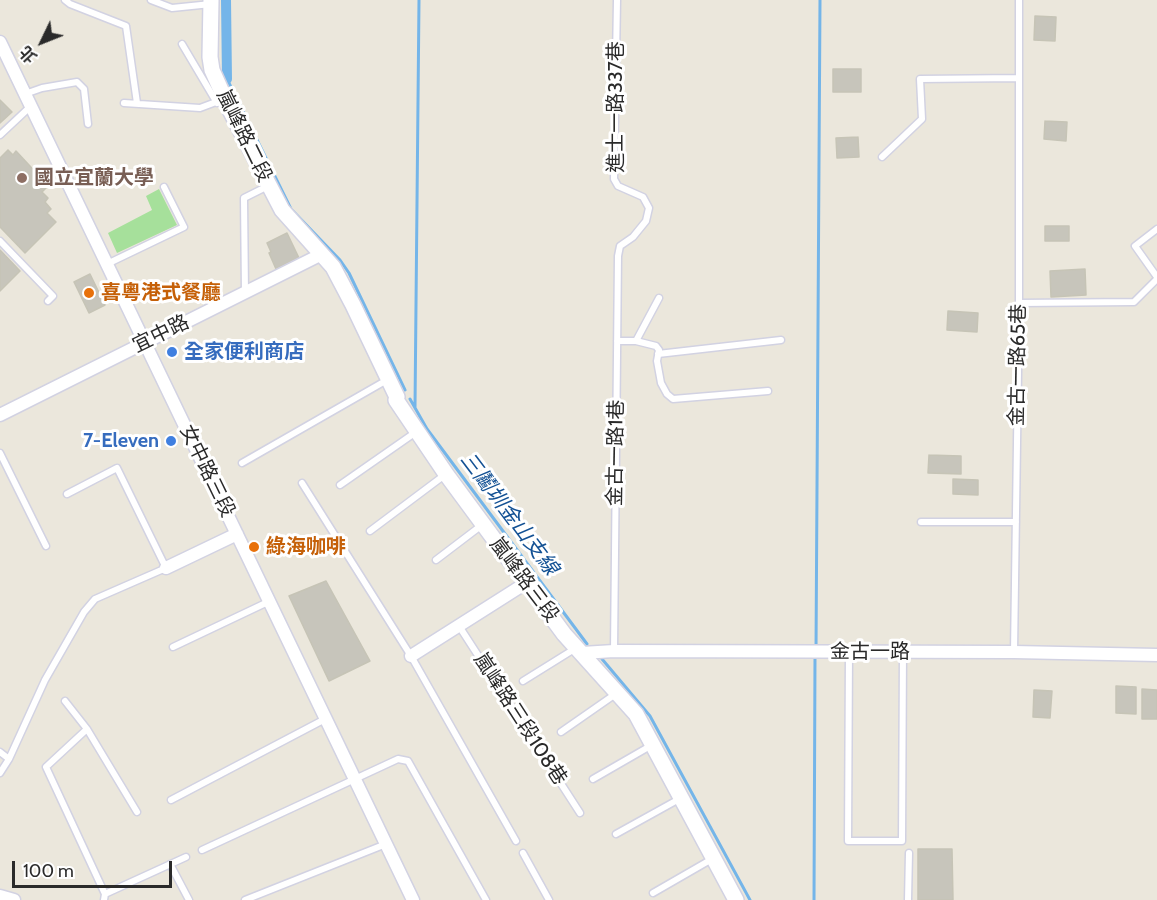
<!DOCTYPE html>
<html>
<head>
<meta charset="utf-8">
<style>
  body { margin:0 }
  #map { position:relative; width:1157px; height:900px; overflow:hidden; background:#ebe7dc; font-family:Cabin,"Noto Sans TC",sans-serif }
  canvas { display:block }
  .north { position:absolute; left:12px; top:12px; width:60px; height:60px; -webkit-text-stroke:4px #fff; paint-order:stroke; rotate:227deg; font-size:16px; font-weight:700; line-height:24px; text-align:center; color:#2a2a2a }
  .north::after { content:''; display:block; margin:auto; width:21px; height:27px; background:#2a2a2a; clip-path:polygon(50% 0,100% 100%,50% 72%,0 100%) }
  .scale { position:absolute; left:12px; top:861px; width:160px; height:27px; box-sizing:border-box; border:3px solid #2a2a2a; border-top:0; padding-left:8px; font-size:18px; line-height:21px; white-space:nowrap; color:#2a2a2a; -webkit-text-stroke:4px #fff; paint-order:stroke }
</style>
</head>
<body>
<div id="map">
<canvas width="1157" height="900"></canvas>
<div class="north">北</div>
<div class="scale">100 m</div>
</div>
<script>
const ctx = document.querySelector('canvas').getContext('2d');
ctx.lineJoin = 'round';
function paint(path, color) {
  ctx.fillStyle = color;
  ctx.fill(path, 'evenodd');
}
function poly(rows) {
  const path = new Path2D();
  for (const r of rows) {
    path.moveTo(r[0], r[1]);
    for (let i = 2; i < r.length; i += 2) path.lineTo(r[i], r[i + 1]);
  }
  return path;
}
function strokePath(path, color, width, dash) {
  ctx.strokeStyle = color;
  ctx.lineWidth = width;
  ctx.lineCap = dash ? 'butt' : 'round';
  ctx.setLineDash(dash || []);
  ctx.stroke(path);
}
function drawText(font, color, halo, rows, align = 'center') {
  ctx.font = font + ' Cabin,"Noto Sans TC",sans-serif';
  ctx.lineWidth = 6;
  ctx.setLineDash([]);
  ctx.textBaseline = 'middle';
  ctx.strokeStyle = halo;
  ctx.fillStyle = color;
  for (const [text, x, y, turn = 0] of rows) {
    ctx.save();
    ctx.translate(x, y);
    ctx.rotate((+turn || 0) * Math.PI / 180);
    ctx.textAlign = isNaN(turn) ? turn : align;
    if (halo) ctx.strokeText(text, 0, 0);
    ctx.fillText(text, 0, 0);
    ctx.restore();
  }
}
paint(poly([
  [159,189,177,225,117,253,108,233,152,210,146,196]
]), '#a6e09b');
strokePath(poly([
  [227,79,291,209,340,260,349,273,405,390],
  [410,399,427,429,587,644],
  [415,407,419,0],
  [816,649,820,0],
  [602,659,650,716,750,900],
  [814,900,815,656]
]), '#74b5e9', 3);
strokePath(poly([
  [226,0,227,79]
]), '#74b5e9', 10);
const building = poly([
  [1035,16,1056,17,1055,41,1034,40,1035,16],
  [833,69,861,69,861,92,833,92,833,69],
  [0,100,12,112,0,123,0,100],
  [1045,121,1067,122,1066,141,1044,139,1045,121],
  [858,137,859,157,837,158,836,138,858,137],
  [8,150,13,155,16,151,42,179,39,182,46,188,42,192,48,198,45,202,51,209,47,213,56,222,25,253,0,227,0,158,8,150],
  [1045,226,1069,226,1069,241,1045,241,1045,226],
  [287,233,299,258,276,269,269,253,271,252,267,243,287,233],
  [0,250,20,271,0,291,0,250],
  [1085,269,1086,295,1051,297,1050,271,1085,269],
  [90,274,105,305,89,313,74,282,90,274],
  [948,311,978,313,977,332,947,330,948,311],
  [929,455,961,456,961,474,928,473,929,455],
  [953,479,978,480,978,495,953,494,953,479],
  [326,581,370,661,329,681,289,596,326,581],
  [1116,686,1136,687,1136,714,1116,713,1116,686],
  [1142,689,1157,690,1157,719,1142,719,1142,689],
  [1034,690,1052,691,1050,718,1033,717,1034,690],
  [918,849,952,849,953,900,918,900,918,849]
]);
paint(building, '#c7c5bb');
strokePath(building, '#c6c4b6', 1.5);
const service = poly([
  [65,0,70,4,126,26,137,103],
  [151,0,172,8,211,4],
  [182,44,217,103],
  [25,94,42,88,77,82,84,89,88,124],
  [124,103,200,108,224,99],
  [0,135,31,106],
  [882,157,922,119,920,79,1018,78],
  [1157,229,1135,246,1157,277],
  [0,241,53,296,48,301],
  [107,264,184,227,164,187],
  [245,294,244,198,268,186],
  [1019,303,1134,302,1157,279],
  [617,341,636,341,656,346,659,350,657,361,661,383,667,394,673,399,768,391],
  [636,341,659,298],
  [658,354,781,340],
  [0,453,46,546],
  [242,463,387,380],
  [302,483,411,656,516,841],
  [340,485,416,432],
  [921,522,1016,522],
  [370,531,446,474],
  [436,560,482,525],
  [459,626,580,813],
  [173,647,270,601],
  [614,651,618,256,620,246,633,237,646,221,649,208,643,197,618,186,614,179,617,0],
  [849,652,848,841,902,841,903,652],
  [1014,652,1019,303,1019,0],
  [523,681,576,648],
  [65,701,87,729,137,812],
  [87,729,46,767,105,894,104,900],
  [561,732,617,693],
  [0,752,9,759],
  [0,773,9,759,45,680,84,612,95,599,166,568,117,468,67,494],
  [593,779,652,745],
  [171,800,327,718],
  [616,834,681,798],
  [202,850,398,759,408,761,486,900],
  [523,853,549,900],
  [170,864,189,900],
  [653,893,712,859],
  [105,894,186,857],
  [245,900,386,844],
  [908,900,909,853]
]);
const minor = poly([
  [0,42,413,900],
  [0,415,322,254],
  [166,568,237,534],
  [582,653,614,651,1014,652,1157,655],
  [411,656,526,583],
  [0,896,14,900]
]);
const tertiary = poly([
  [211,0,210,57,212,70,230,110,282,210,333,267,353,305,397,397,396,400,446,474,564,634,636,714,736,900]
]);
strokePath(service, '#d2d2e2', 9);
strokePath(minor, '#d2d2e2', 15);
strokePath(tertiary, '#d2d2e2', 18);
strokePath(service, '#fff', 6);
strokePath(minor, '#fff', 12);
strokePath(tertiary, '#fff', 15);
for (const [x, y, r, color] of [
  [22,178,6,"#8d6e63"],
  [89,293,6,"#e8710a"],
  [172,352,6,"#3f7fe0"],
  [171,441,6,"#3f7fe0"],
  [254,547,6,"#e8710a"]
]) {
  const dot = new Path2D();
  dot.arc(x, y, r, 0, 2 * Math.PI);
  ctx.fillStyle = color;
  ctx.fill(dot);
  strokePath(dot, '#fff', 2);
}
drawText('20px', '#2a2a2a', '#fff', [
  ["進士一路337巷",616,107,-90],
  ["嵐峰路二段",244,136,64],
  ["宜中路",161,334,-26],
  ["金古一路65巷",1018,365,-89],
  ["金古一路1巷",616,453,-89],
  ["女中路三段",207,471,64],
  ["嵐峰路三段",524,580,53],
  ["金古一路",870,652],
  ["嵐峰路三段108巷",520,719,57]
]);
drawText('bold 20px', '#785e54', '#fff', [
  ["國立宜蘭大學",34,178]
], 'left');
drawText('bold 20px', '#c56008', '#fff', [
  ["喜粵港式餐廳",101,293],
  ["綠海咖啡",266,547]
], 'left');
drawText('bold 20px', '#366cbe', '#fff', [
  ["全家便利商店",184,352],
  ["7-Eleven",159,441,"right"]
], 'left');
drawText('italic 21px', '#135194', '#fff', [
  ["三鬮圳金山支線",509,514,53]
]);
</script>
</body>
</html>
